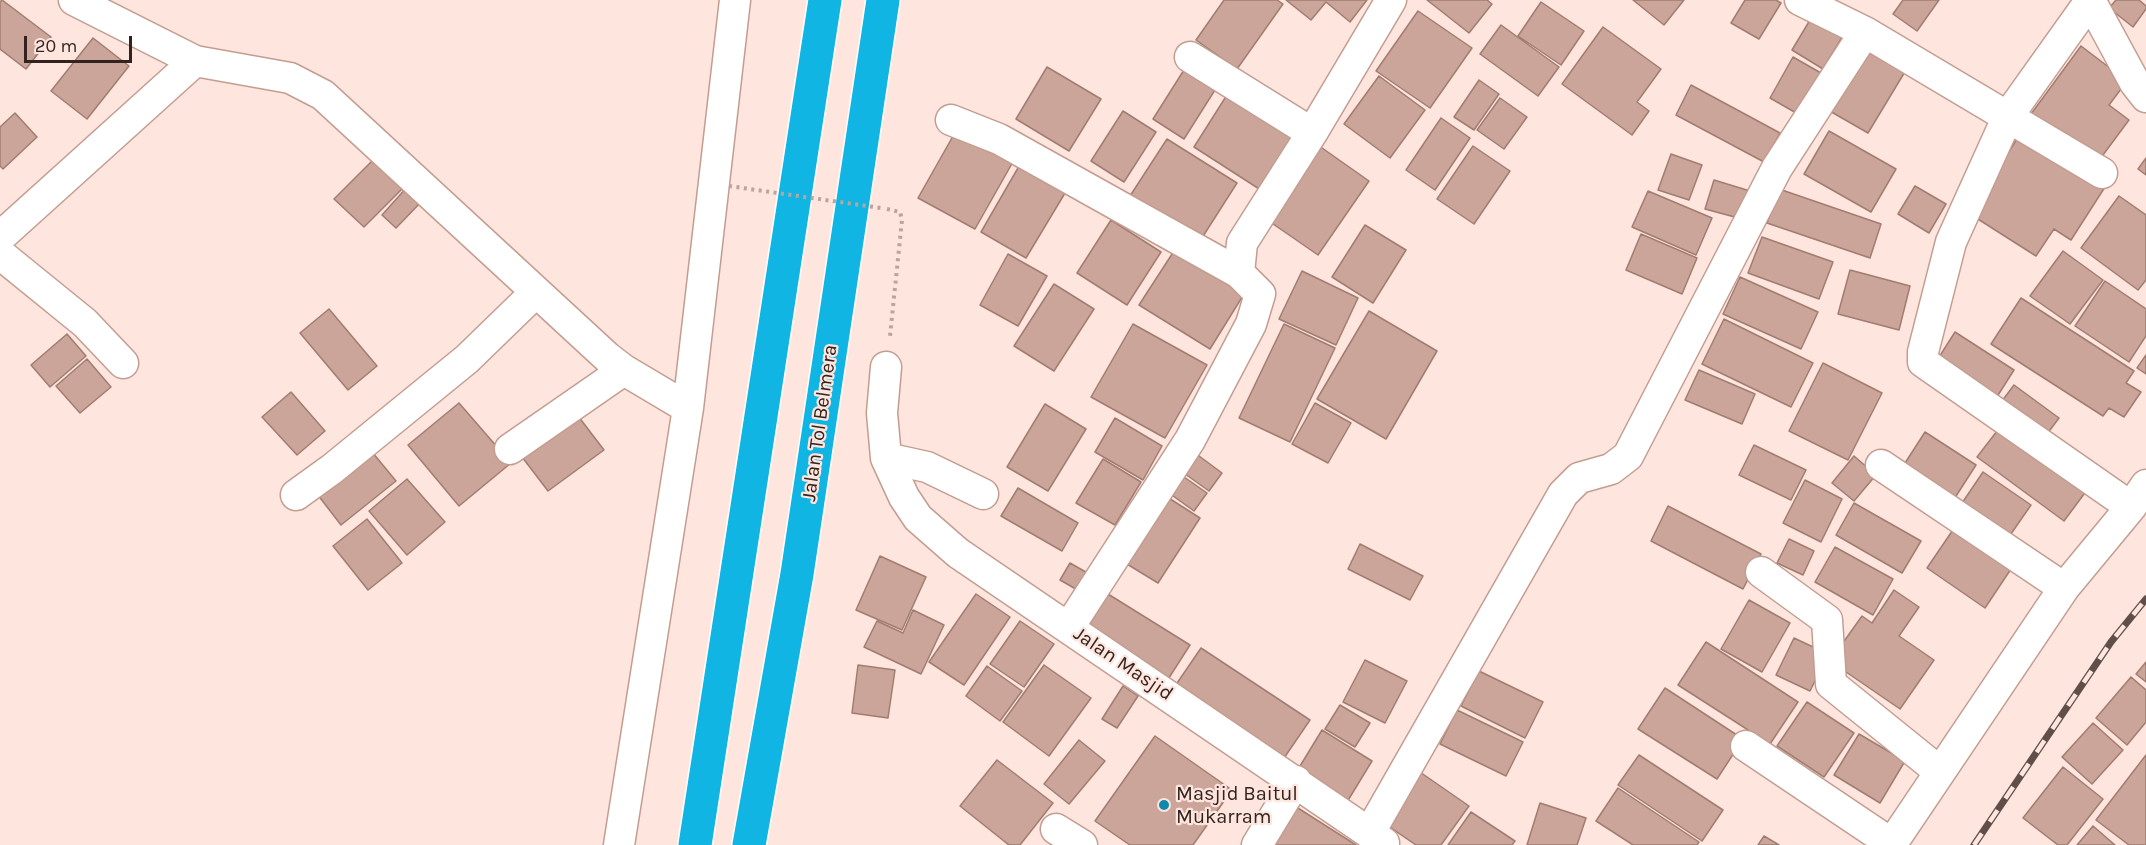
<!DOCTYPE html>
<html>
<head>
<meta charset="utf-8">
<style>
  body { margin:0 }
  #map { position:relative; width:2146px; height:845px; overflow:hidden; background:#fee5dd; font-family:Karla,sans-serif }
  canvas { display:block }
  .scale { position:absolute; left:24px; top:36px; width:108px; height:27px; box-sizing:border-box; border:3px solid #32231e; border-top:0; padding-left:8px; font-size:18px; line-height:21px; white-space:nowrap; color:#32231e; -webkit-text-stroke:4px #fee5dd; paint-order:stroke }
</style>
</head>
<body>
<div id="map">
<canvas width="2146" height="845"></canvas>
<div class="scale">20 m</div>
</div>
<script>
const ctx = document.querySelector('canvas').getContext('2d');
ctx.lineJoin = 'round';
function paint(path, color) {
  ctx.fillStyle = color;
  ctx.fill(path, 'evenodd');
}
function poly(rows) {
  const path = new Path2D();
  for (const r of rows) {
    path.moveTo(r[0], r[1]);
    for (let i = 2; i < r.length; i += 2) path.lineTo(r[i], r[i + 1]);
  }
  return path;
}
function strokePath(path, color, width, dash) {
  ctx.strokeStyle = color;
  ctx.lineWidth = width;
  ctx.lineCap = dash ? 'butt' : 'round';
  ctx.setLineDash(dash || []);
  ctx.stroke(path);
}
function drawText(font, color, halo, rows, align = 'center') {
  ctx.font = font + ' Karla,sans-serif';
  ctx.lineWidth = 4.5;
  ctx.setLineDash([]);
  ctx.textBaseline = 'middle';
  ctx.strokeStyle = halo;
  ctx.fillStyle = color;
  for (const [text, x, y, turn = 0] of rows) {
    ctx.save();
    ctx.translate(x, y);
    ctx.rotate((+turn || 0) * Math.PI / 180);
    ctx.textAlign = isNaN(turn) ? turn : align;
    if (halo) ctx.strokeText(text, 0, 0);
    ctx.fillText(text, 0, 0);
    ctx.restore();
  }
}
const building = poly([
  [2,0,51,37,26,69,0,49,0,2,2,0],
  [1224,0,1277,0,1283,4,1237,69,1196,40,1224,0],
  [1286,0,1367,0,1350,22,1326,2,1311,20,1286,0],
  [1427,0,1487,0,1492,4,1469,33,1427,0],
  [1633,0,1684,0,1664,25,1633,0],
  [1745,0,1776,0,1781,3,1759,39,1731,23,1745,0],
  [1903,0,1939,0,1917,31,1893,14,1903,0],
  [2116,0,2139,0,2146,6,2146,9,2133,27,2109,8,2116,0],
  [1541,2,1584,31,1561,65,1518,36,1541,2],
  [1816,10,1847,29,1823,69,1792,50,1816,10],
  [1418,11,1472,48,1430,108,1376,71,1418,11],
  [1501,25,1559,67,1538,96,1480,54,1501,25],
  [1603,27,1661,69,1637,102,1649,111,1632,135,1562,84,1603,27],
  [93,38,129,66,87,119,51,91,93,38],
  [1866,46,1906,70,1868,133,1828,110,1866,46],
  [2081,46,2127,81,2109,105,2129,120,2097,163,2031,114,2081,46],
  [1793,57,1821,73,1798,114,1770,98,1793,57],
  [1189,62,1220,82,1184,139,1153,119,1189,62],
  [1047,67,1101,99,1069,151,1016,119,1047,67],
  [1379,76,1425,110,1390,158,1344,124,1379,76],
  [1479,80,1499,94,1474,130,1454,117,1479,80],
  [1691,85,1780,133,1764,162,1676,115,1691,85],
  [1232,87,1306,134,1267,194,1194,147,1232,87],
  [1500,98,1527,117,1504,149,1477,130,1500,98],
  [1123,111,1156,132,1124,182,1091,161,1123,111],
  [15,113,37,137,3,169,0,166,0,127,15,113],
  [1441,118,1470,138,1435,190,1406,170,1441,118],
  [957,129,1014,160,975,229,918,198,957,129],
  [1829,131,1896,169,1871,212,1804,174,1829,131],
  [2020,134,2105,187,2071,240,2054,229,2036,256,1970,214,2020,134],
  [1167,139,1237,183,1200,241,1130,196,1167,139],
  [1315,143,1369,181,1318,255,1263,217,1315,143],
  [1473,146,1510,171,1474,224,1437,199,1473,146],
  [1671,154,1702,165,1689,200,1658,190,1671,154],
  [375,158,405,186,364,227,334,199,375,158],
  [2146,158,2146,175,2138,169,2146,158],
  [1022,161,1068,188,1026,258,981,232,1022,161],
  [1714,180,1750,191,1742,219,1705,209,1714,180],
  [408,186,423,200,396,228,382,215,408,186],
  [1915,186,1946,204,1929,233,1898,214,1915,186],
  [1779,189,1881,224,1870,258,1767,223,1779,189],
  [1648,191,1712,218,1696,255,1632,227,1648,191],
  [2119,196,2146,215,2146,280,2138,290,2081,248,2119,196],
  [1111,220,1161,252,1127,305,1077,273,1111,220],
  [1365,225,1406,250,1373,303,1332,277,1365,225],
  [1641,234,1697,258,1682,294,1626,270,1641,234],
  [1762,237,1833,262,1819,299,1748,273,1762,237],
  [1174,251,1244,294,1210,349,1139,305,1174,251],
  [2063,251,2103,280,2070,324,2030,296,2063,251],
  [1008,254,1047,276,1018,326,980,305,1008,254],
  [1850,270,1910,286,1899,330,1838,314,1850,270],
  [1302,271,1358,298,1336,345,1279,319,1302,271],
  [1740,277,1818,312,1801,349,1723,314,1740,277],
  [2105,281,2146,309,2146,336,2129,362,2075,326,2105,281],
  [1054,284,1094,309,1054,371,1014,346,1054,284],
  [2021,298,2134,371,2126,383,2141,392,2124,417,2109,408,2103,416,1991,344,2021,298],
  [329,309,377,366,348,390,300,333,329,309],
  [1369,311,1437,351,1386,439,1317,399,1369,311],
  [1724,319,1813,363,1791,407,1702,364,1724,319],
  [1133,324,1207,365,1165,438,1091,397,1133,324],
  [1284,324,1335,348,1290,442,1239,418,1284,324],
  [1955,332,2014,370,1993,403,1934,365,1955,332],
  [67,334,86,356,50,387,31,365,67,334],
  [2146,355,2146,374,2137,368,2146,355],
  [87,359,111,387,80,413,56,386,87,359],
  [1823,363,1882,393,1848,460,1789,431,1823,363],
  [1699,370,1755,394,1742,424,1685,400,1699,370],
  [2014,385,2059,418,2044,438,1999,405,2014,385],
  [291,392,325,431,297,455,262,417,291,392],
  [459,403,511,463,459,506,408,445,459,403],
  [1315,403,1351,423,1328,463,1292,444,1315,403],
  [1045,404,1086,429,1048,491,1007,467,1045,404],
  [575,412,604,450,548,491,519,453,575,412],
  [1115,418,1162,446,1143,480,1095,452,1115,418],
  [2004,422,2090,486,2064,521,1977,457,2004,422],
  [1925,432,1976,465,1949,507,1898,474,1925,432],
  [1754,445,1806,470,1791,500,1739,475,1754,445],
  [368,447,396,481,341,525,314,490,368,447],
  [1195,453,1222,473,1209,491,1181,471,1195,453],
  [1854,456,1876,475,1854,501,1832,483,1854,456],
  [1103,459,1141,482,1115,525,1076,503,1103,459],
  [1174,470,1207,493,1194,511,1162,488,1174,470],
  [1983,472,2031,505,2004,544,1956,512,1983,472],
  [407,479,445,522,407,555,369,511,407,479],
  [1805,480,1842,499,1821,542,1783,523,1805,480],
  [1018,488,1078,523,1062,551,1001,516,1018,488],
  [1164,495,1200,518,1158,583,1122,561,1164,495],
  [1854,503,1921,541,1902,573,1836,535,1854,503],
  [1668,506,1761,554,1743,589,1651,541,1668,506],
  [367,519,402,563,368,590,333,546,367,519],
  [1959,521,2017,560,1985,608,1927,568,1959,521],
  [1789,539,1814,551,1803,575,1777,563,1789,539],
  [1360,544,1423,576,1410,600,1348,569,1360,544],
  [1835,547,1893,579,1873,615,1815,582,1835,547],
  [880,556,926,577,902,630,856,610,880,556],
  [1070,563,1091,575,1081,592,1060,580,1070,563],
  [1894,590,1919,607,1899,636,1934,660,1900,709,1830,661,1862,616,1872,623,1894,590],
  [976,594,1010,617,964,685,929,662,976,594],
  [1108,594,1190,645,1165,684,1084,633,1108,594],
  [1749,600,1790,623,1762,672,1721,649,1749,600],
  [913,610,944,625,921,674,864,647,877,621,903,633,913,610],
  [1020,621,1054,644,1024,687,990,664,1020,621],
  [1794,638,1828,654,1810,691,1776,675,1794,638],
  [1706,642,1798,702,1770,744,1678,685,1706,642],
  [1201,648,1310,720,1282,761,1173,689,1201,648],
  [1365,660,1407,681,1385,723,1343,702,1365,660],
  [2146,662,2146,682,2136,674,2146,662],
  [858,665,895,670,888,718,852,713,858,665],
  [1044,665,1091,698,1049,756,1003,722,1044,665],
  [987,666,1022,691,1000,721,966,696,987,666],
  [1479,671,1543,702,1525,738,1461,706,1479,671],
  [2131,677,2146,690,2146,722,2127,745,2096,718,2131,677],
  [1123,686,1138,696,1117,728,1102,719,1123,686],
  [1665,688,1743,739,1717,779,1638,729,1665,688],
  [1807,702,1854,733,1824,777,1777,746,1807,702],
  [1340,705,1370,723,1355,747,1325,729,1340,705],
  [1457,710,1523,742,1506,776,1440,744,1457,710],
  [2093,723,2123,750,2092,784,2062,757,2093,723],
  [1322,730,1372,761,1347,802,1297,771,1322,730],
  [1859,734,1905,761,1880,803,1834,775,1859,734],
  [1155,736,1232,790,1193,845,1130,845,1095,821,1155,736],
  [1079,740,1105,761,1069,804,1044,784,1079,740],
  [1639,755,1723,810,1702,841,1618,785,1639,755],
  [2146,755,2146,845,2129,845,2096,820,2146,755],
  [997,760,1053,803,1020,845,1009,845,960,806,997,760],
  [2063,767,2103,799,2067,845,2058,845,2023,818,2063,767],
  [1417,770,1469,806,1441,845,1416,845,1381,821,1417,770],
  [1618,788,1699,842,1697,845,1633,845,1596,821,1618,788],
  [1290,803,1356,845,1262,845,1290,803],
  [1540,803,1586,818,1577,845,1527,845,1540,803],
  [1471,812,1515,841,1512,845,1448,845,1471,812],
  [2093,826,2115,845,2077,845,2093,826],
  [1764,836,1779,845,1758,845,1764,836]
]);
paint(building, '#cba599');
strokePath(building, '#a17c71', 1.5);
const street = poly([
  [74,0,195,61,290,78,323,95,607,357,624,370,688,408],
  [1800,0,1865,32,2102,173],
  [2090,0,2135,83,2146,97],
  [2090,1,2008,116,1951,242,1923,352,1923,362,2131,507],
  [1190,57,1312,133],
  [951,120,999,139,1239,273,1260,294,1251,324,1190,440,1069,627],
  [0,237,195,61],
  [0,254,85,323,123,363],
  [1239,273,1242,243,1312,133,1391,0],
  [886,367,882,413,886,458,904,497,918,518,958,553,1384,843],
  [510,449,624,370],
  [886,458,927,467,983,494],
  [1881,465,2064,588],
  [296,495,332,469,467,359,536,292],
  [1761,572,1827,620,1831,684,1940,772],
  [1746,746,1892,844],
  [1056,829,1082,845],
  [1370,832,1563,494,1579,478,1611,469,1628,456,1777,168,1865,32],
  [619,845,688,408,735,0],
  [1257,845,1296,781],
  [1891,845,2064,588,2131,507,2146,485]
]);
const highway = poly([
  [695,845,825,0],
  [749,845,797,574,883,0]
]);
strokePath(street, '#c49d91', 33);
strokePath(highway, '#fff', 36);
strokePath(poly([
  [887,209,900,212,902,220,890,336]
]), '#baa59e', 4, [3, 4.5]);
strokePath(street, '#fff', 30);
strokePath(highway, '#11b5e3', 33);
const rail = poly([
  [1974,845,2111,642,2146,599]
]);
strokePath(rail, '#604f49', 7);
strokePath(rail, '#fee5dd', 4.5, [14]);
strokePath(poly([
  [729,186,881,208]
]), '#baa59e', 4, [3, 4.5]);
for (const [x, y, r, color] of [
  [1164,805,6,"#0e89ac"]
]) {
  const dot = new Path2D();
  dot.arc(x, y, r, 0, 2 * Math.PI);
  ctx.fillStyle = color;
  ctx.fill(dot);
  strokePath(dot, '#fee5dd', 2);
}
drawText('20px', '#32231e', '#fee5dd', [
  ["Jalan Tol Belmera",820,423,-82],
  ["Jalan Masjid",1123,664,34]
]);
drawText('20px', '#32231e', '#fee5dd', [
  ["Masjid Baitul",1176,794],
  ["Mukarram",1176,817]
], 'left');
</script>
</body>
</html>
